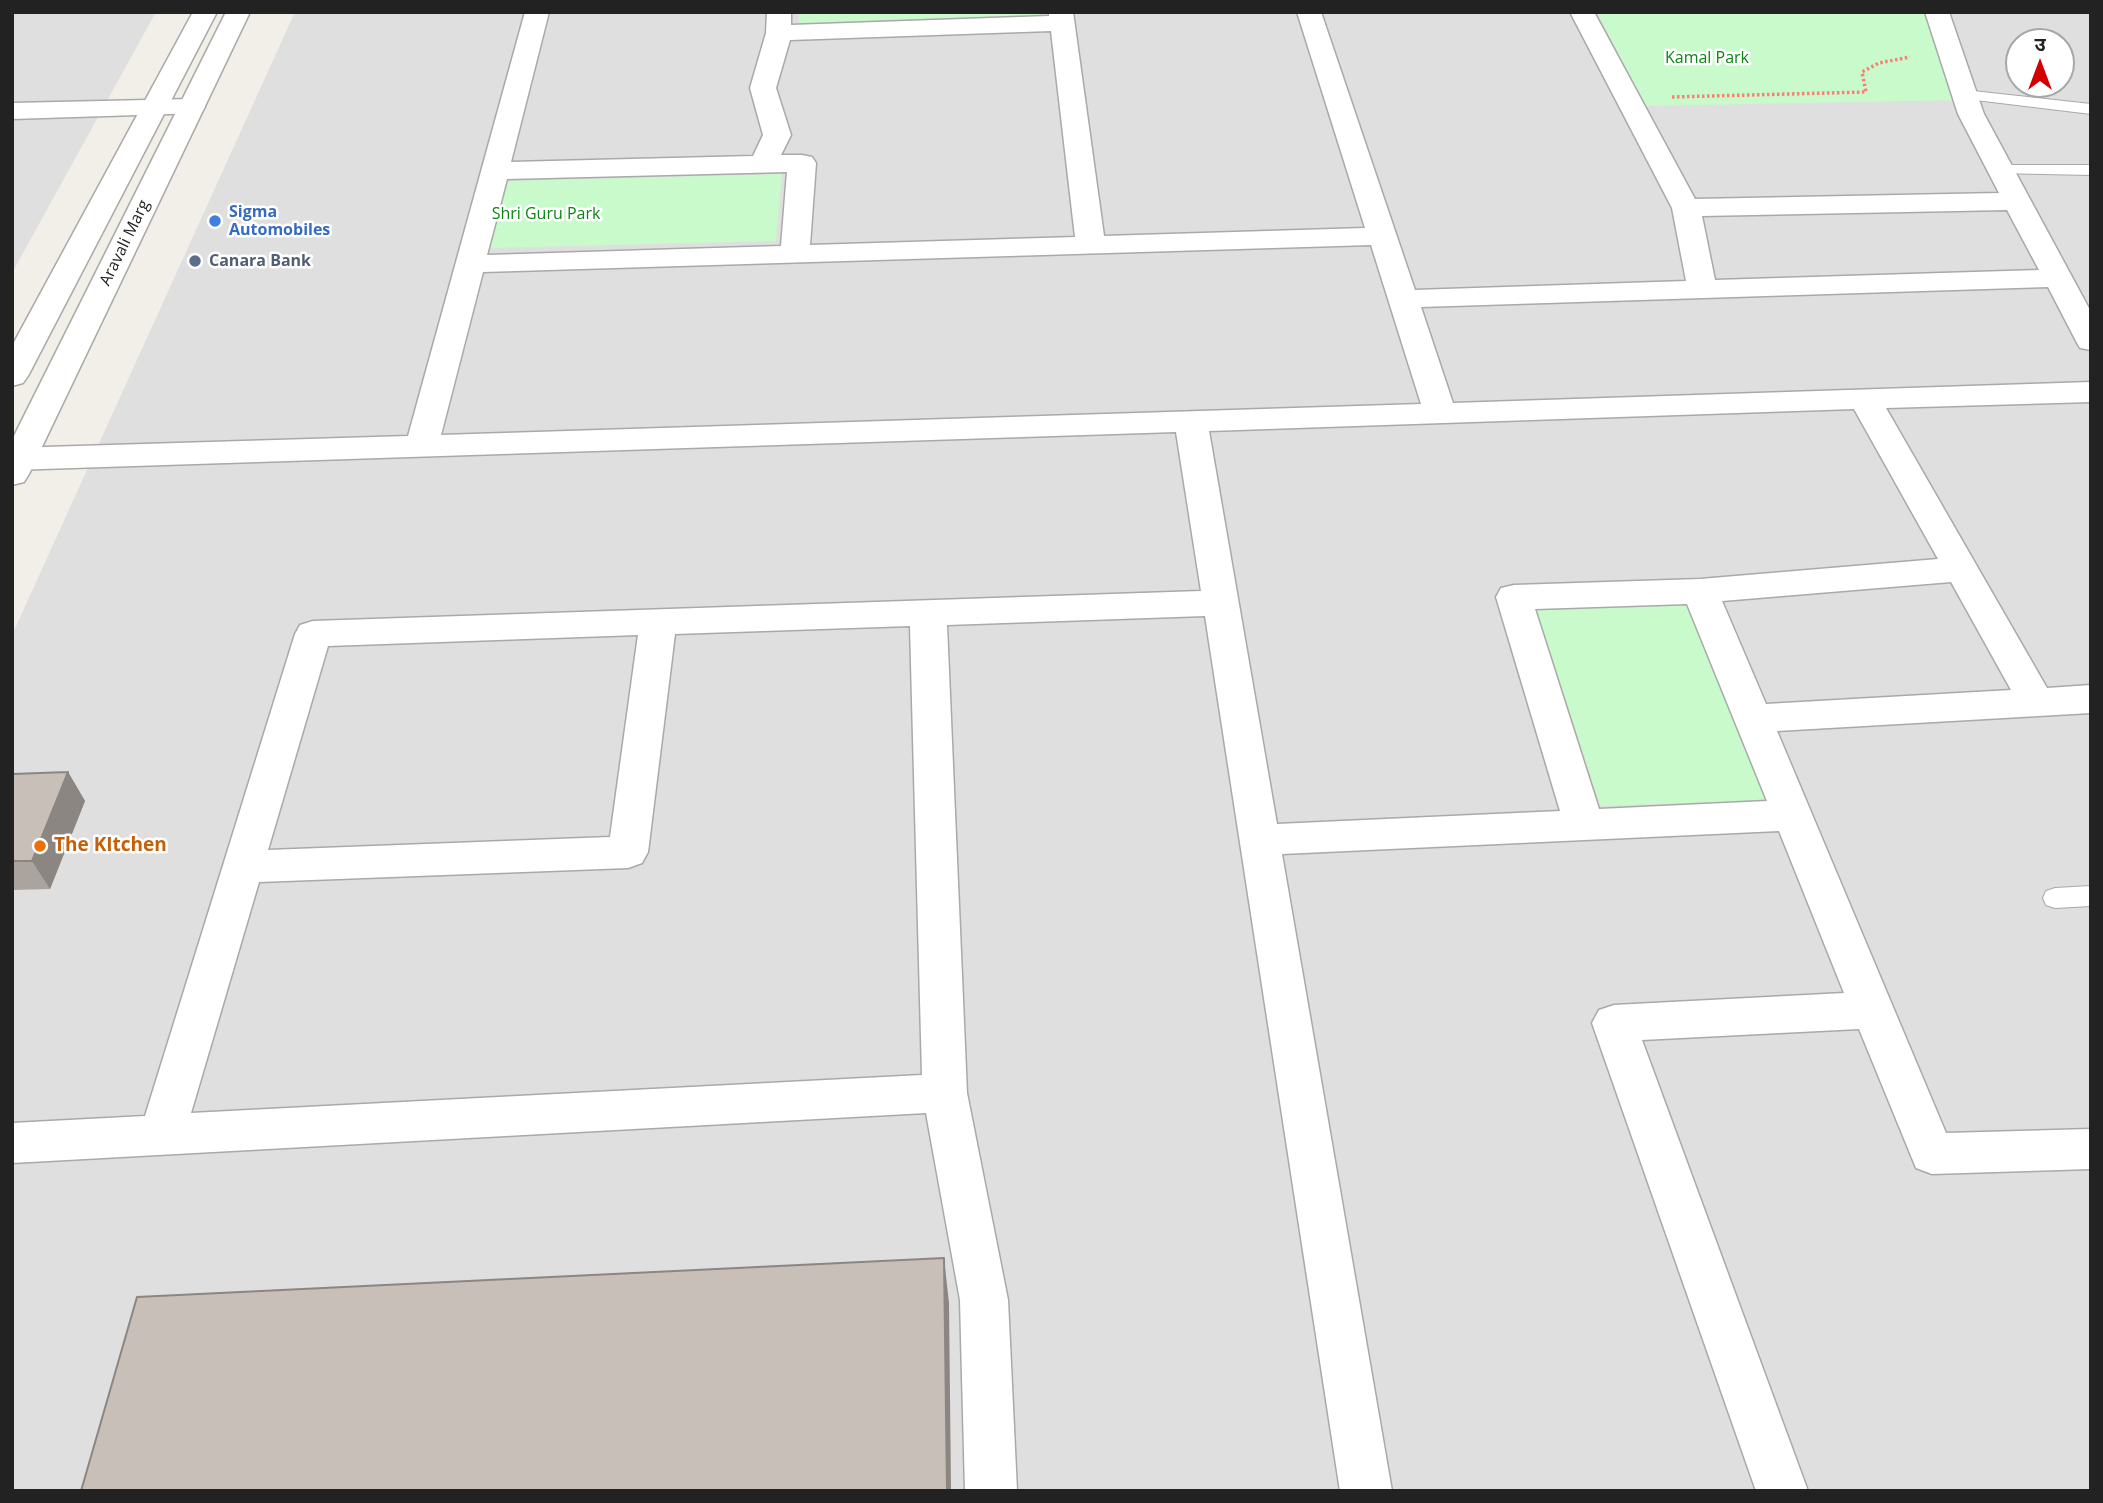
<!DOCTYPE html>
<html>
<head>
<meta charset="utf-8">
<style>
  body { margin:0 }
  #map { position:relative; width:2103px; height:1503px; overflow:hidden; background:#f2efe9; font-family:"Open Sans","Noto Sans Devanagari",sans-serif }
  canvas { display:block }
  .frame { position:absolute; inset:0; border:14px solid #222; pointer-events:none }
  .north { position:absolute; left:2005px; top:28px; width:70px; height:70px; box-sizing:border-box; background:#fff; border:2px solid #a7a7a7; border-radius:50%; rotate:0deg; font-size:19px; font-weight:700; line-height:28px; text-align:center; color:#222 }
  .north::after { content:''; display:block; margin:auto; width:24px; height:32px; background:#d40000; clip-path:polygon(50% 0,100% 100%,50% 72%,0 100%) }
</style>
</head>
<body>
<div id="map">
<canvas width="2103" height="1503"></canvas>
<div class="frame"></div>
<div class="north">उ</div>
</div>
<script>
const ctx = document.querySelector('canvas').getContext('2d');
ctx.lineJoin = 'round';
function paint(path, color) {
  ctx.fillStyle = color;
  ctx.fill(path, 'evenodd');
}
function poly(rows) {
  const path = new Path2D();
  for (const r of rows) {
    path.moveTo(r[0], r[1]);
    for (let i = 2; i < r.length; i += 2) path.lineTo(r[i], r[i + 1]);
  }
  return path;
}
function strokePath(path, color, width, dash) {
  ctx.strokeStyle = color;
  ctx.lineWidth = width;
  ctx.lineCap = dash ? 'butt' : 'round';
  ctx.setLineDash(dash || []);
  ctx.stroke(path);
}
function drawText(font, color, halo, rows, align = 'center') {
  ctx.font = font + ' "Open Sans",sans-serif';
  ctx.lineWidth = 5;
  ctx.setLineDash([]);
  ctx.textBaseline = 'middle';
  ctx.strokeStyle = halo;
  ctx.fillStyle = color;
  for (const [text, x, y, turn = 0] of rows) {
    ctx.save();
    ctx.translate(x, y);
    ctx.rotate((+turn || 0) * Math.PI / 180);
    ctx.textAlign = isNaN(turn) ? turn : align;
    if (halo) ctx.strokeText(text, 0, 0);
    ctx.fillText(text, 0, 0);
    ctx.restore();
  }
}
paint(poly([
  [12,12,156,12,12,273],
  [295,12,2091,12,2091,1491,12,1491,12,635],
  [2019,42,2061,42,2061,84,2019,84]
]), '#e0dfdf');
paint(poly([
  [799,12,1039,12,1039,15,799,23],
  [1597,12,1930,12,1957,100,1645,106],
  [782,174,776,241,489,248,507,181],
  [1691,603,1771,800,1600,806,1536,608]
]), '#c8facc');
const service = poly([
  [1964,90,2091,104,2091,114,1959,98,1956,95,1959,92,1964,90],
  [2000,165,2091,165,2091,175,1994,173,1992,170,1994,167,2000,165],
  [2091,886,2091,906,2055,908,2046,905,2043,898,2046,891,2055,888,2091,886]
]);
const minor = poly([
  [525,12,549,12,511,162,753,156,763,135,750,88,766,33,767,12,791,12,791,25,1049,16,1049,12,1073,12,1104,236,1365,228,1297,12,1321,12,1415,290,1686,281,1672,208,1570,12,1594,12,1695,199,1999,193,1958,114,1925,12,1949,12,1984,114,2091,312,2091,350,2080,348,2076,341,2048,287,1421,307,1453,403,2091,382,2091,402,1886,408,2047,688,2091,685,2091,713,1777,731,1946,1133,2091,1129,2091,1169,1932,1174,1916,1168,1859,1029,1642,1040,1808,1491,1756,1491,1592,1023,1599,1010,1614,1005,1844,993,1779,831,1282,854,1392,1491,1340,1491,1205,616,947,625,967,1093,1008,1300,1017,1491,965,1491,960,1300,926,1113,12,1163,12,1123,145,1116,295,634,300,625,313,621,1201,591,1176,432,12,470,12,448,408,436,525,12],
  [1051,31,1075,237,810,245,816,163,812,157,802,155,781,155,791,135,776,88,790,40,1051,31],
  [787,172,781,246,487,255,507,179,787,172],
  [2007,210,2039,270,1715,280,1702,216,2007,210],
  [1371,245,1421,404,441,435,483,272,1371,245],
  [1854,409,1938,559,1700,579,1514,585,1501,588,1496,597,1560,811,1277,824,1209,431,1854,409],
  [1951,582,2011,690,1766,704,1722,601,1951,582],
  [1687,604,1767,801,1599,809,1535,609,1687,604],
  [910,626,922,1075,191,1113,259,882,628,868,642,863,648,852,675,634,910,626],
  [638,635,610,837,268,850,328,646,638,635],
  [192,99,201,101,205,107,201,113,12,119,12,103,192,99]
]);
const tertiary = poly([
  [193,12,217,12,28,376,23,383,12,386,12,346,193,12],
  [226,12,250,12,29,474,24,482,12,485,12,440,226,12]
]);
strokePath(service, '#a9a9a9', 2);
strokePath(minor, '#a9a9a9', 3);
strokePath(tertiary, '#a9a9a9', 3);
strokePath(poly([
  [1672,97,1866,92,1862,72,1879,63,1910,57]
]), '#fa8072', 3.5, [2.5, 2.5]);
paint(service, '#fff');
paint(minor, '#fff');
paint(tertiary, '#fff');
paint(poly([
  [68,772,85,801,50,889,12,890,12,774]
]), '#aba49e');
paint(poly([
  [68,772,85,801,50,889,32,861],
  [944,1258,949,1303,951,1491,947,1491]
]), '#8b8681');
const building = poly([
  [68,772,32,861,12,861,12,774,68,772],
  [944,1258,947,1491,81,1491,137,1297,944,1258]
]);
paint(building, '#c7bfb8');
strokePath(building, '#8b8681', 2);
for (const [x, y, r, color] of [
  [215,221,7,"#3f7fe0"],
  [195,261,7,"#5c6f8a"],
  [40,846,7,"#e8710a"]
]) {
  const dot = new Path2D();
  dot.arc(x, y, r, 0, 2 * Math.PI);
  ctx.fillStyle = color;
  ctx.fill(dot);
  strokePath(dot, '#fff', 2.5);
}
drawText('16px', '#0c8416', '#fff', [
  ["Kamal Park",1707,58],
  ["Shri Guru Park",546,214]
]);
drawText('bold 16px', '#366cbe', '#fff', [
  ["Sigma",229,212],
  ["Automobiles",229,230]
], 'left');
drawText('16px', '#222', '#fff', [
  ["Aravali Marg",125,243,-64]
]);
drawText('bold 16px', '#4e5e75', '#fff', [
  ["Canara Bank",209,261]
], 'left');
drawText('bold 19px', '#c56008', '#fff', [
  ["The KItchen",54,846]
], 'left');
</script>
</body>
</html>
